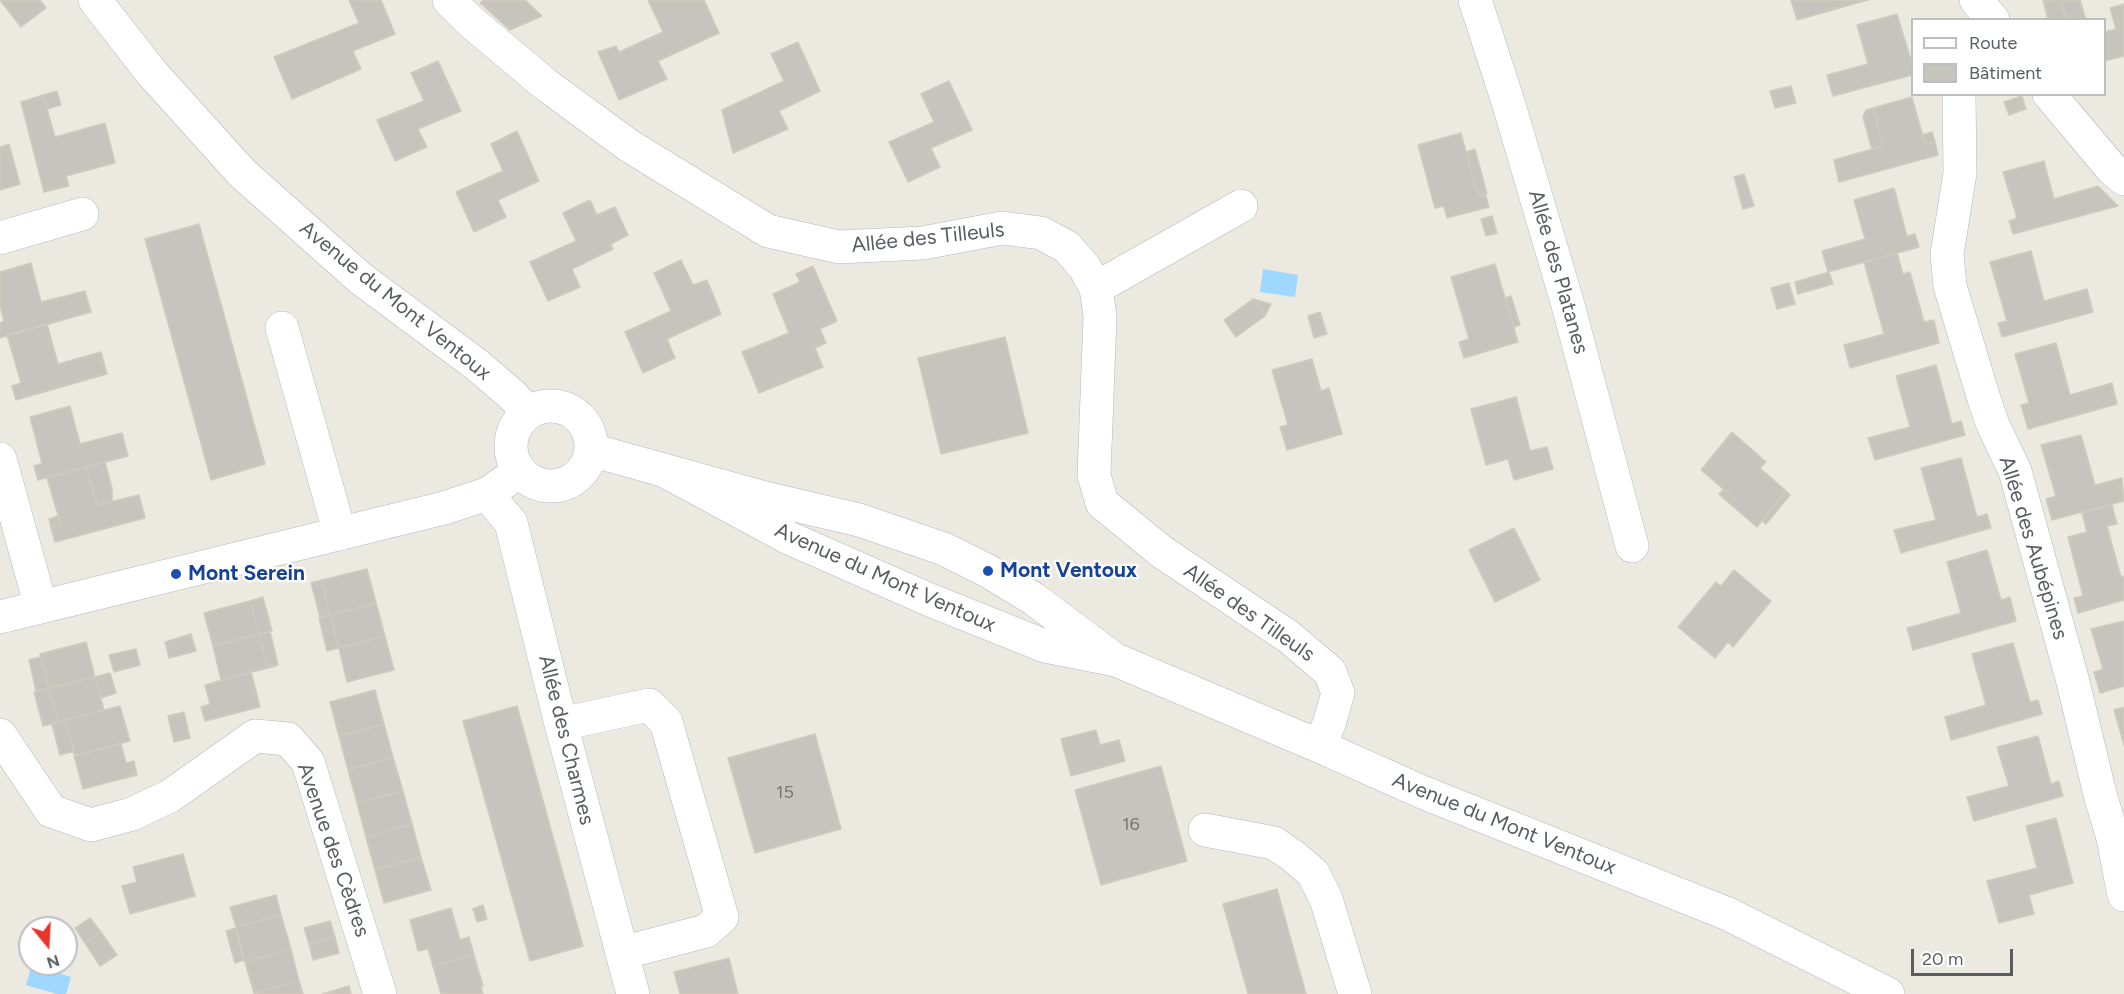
<!DOCTYPE html>
<html>
<head>
<meta charset="utf-8">
<style>
  body { margin:0 }
  #map { position:relative; width:2124px; height:994px; overflow:hidden; background:#ece9e0; font-family:Figtree,sans-serif }
  canvas { display:block }
  .legend { position:absolute; left:1911px; top:18px; width:195px; height:78px; box-sizing:border-box; background:#fff; border:2px solid #bdbec0; margin:0; padding:8px 10px; list-style:none; font-size:18px; color:#595d62 }
  .legend li { display:flex; align-items:center; gap:12px; height:30px }
  .legend b { width:30px; border:2px solid #bdbec0 }
  .north { position:absolute; left:18px; top:916px; width:60px; height:60px; box-sizing:border-box; background:#fff; border:2px solid #bdbec0; border-radius:50%; rotate:162deg; font-size:16px; font-weight:700; line-height:24px; text-align:center; color:#595d62 }
  .north::after { content:''; display:block; margin:auto; width:21px; height:27px; background:#ea3329; clip-path:polygon(50% 0,100% 100%,50% 72%,0 100%) }
  .scale { position:absolute; left:1911px; top:949px; width:102px; height:27px; box-sizing:border-box; border:3px solid #595d62; border-top:0; padding-left:8px; font-size:18px; line-height:21px; white-space:nowrap; color:#595d62; -webkit-text-stroke:4px #fff; paint-order:stroke }
</style>
</head>
<body>
<div id="map">
<canvas width="2124" height="994"></canvas>
<ul class="legend">
<li><b style="height:8px;background:#fff"></b>Route</li>
<li><b style="height:16px;background:#c7c4be"></b>Bâtiment</li>
</ul>
<div class="north">N</div>
<div class="scale">20 m</div>
</div>
<script>
const ctx = document.querySelector('canvas').getContext('2d');
ctx.lineJoin = 'round';
function paint(path, color) {
  ctx.fillStyle = color;
  ctx.fill(path, 'evenodd');
}
function poly(rows) {
  const path = new Path2D();
  for (const r of rows) {
    if (r.length === 3) {
      path.moveTo(r[0] + r[2], r[1]);
      path.arc(r[0], r[1], r[2], 0, 2 * Math.PI);
      continue;
    }
    path.moveTo(r[0], r[1]);
    for (let i = 2; i < r.length; i += 2) path.lineTo(r[i], r[i + 1]);
  }
  return path;
}
function strokePath(path, color, width, dash) {
  ctx.strokeStyle = color;
  ctx.lineWidth = width;
  ctx.lineCap = dash ? 'butt' : 'round';
  ctx.setLineDash(dash || []);
  ctx.stroke(path);
}
function drawText(font, color, halo, rows, align = 'center') {
  ctx.font = font + ' Figtree,sans-serif';
  ctx.lineWidth = 4.5;
  ctx.setLineDash([]);
  ctx.textBaseline = 'middle';
  ctx.strokeStyle = halo;
  ctx.fillStyle = color;
  for (const [text, x, y, turn = 0] of rows) {
    ctx.save();
    ctx.translate(x, y);
    ctx.rotate((+turn || 0) * Math.PI / 180);
    ctx.textAlign = isNaN(turn) ? turn : align;
    if (halo) ctx.strokeText(text, 0, 0);
    ctx.fillText(text, 0, 0);
    ctx.restore();
  }
}
paint(poly([
  [1263,269,1298,275,1295,297,1260,292],
  [32,965,71,977,66,994,57,994,26,985]
]), '#9ed7ff');
const building = poly([
  [0,0,40,0,46,8,21,27,0,0],
  [349,0,381,0,395,34,353,51,361,69,292,99,274,57,359,23,349,0],
  [483,0,525,0,542,16,510,30,480,3,483,0],
  [648,0,704,0,719,33,658,61,667,79,619,100,598,52,616,46,619,52,663,32,648,0],
  [1791,0,1868,0,1797,20,1791,0],
  [2043,0,2061,0,2066,20,2048,20,2043,0],
  [2061,0,2080,0,2086,20,2066,20,2061,0],
  [2124,4,2124,56,2104,61,2104,32,2116,29,2110,8,2124,4],
  [1897,14,1911,60,1912,59,1912,75,1833,96,1827,75,1868,64,1857,25,1897,14],
  [798,42,820,91,779,111,788,129,733,153,722,110,784,81,771,54,798,42],
  [438,61,461,111,418,129,427,147,395,161,377,120,424,101,411,73,438,61],
  [949,81,972,130,931,148,940,167,908,182,889,142,934,122,921,94,949,81],
  [1791,86,1796,103,1775,108,1770,91,1791,86],
  [57,91,61,105,47,109,43,95,57,91],
  [43,95,55,137,105,123,115,163,66,176,69,186,44,192,21,102,43,95],
  [2022,96,2026,109,2009,115,2004,102,2022,96],
  [1912,97,1925,144,1935,142,1938,155,1839,182,1834,160,1883,146,1873,108,1912,97],
  [1873,108,1883,146,1872,150,1863,117,1866,110,1873,108],
  [517,131,539,181,498,200,506,217,474,232,456,192,503,171,491,144,517,131],
  [1932,132,1935,142,1925,144,1922,135,1932,132],
  [1461,133,1478,196,1485,194,1489,207,1447,218,1444,206,1435,208,1418,145,1461,133],
  [9,144,20,184,0,190,0,147,9,144],
  [1475,149,1487,194,1478,196,1466,152,1475,149],
  [2044,161,2054,199,2098,186,2118,206,2013,234,2009,221,2017,218,2003,172,2044,161],
  [1744,174,1754,206,1743,209,1734,177,1744,174],
  [1894,188,1907,236,1915,234,1919,247,1828,272,1822,251,1865,239,1854,200,1894,188],
  [590,200,597,215,615,207,628,235,611,244,613,249,572,269,580,287,548,301,530,262,576,241,563,213,590,200],
  [1492,216,1497,233,1486,236,1481,219,1492,216],
  [199,224,265,464,211,480,145,239,199,224],
  [2031,251,2044,301,2087,289,2093,312,2002,337,1998,323,2007,321,1990,262,2031,251],
  [1897,253,1903,274,1910,272,1924,322,1934,320,1939,343,1850,368,1844,345,1884,334,1864,262,1897,253],
  [681,260,693,285,707,280,721,314,667,339,675,358,643,373,625,332,671,311,654,273,681,260],
  [31,263,41,302,85,291,91,312,0,338,0,323,4,321,0,306,0,272,31,263],
  [1495,264,1518,342,1464,358,1459,342,1469,339,1451,277,1495,264],
  [813,266,837,321,820,329,826,343,815,348,823,367,759,393,742,352,789,333,773,294,800,282,796,274,813,266],
  [1829,272,1833,284,1798,294,1795,282,1829,272],
  [1789,283,1795,304,1777,309,1771,288,1789,283],
  [1511,296,1520,325,1514,327,1505,298,1511,296],
  [1253,299,1265,316,1236,337,1224,320,1253,299],
  [1253,299,1271,304,1265,316,1253,299],
  [1320,312,1327,334,1314,338,1308,316,1320,312],
  [47,324,58,364,101,352,107,374,16,400,12,386,21,383,7,335,47,324],
  [1005,337,1028,433,941,454,918,358,1005,337],
  [2056,343,2070,395,2112,383,2117,404,2028,429,2021,405,2029,403,2015,354,2056,343],
  [1312,359,1321,391,1329,388,1342,434,1287,450,1280,427,1288,425,1272,370,1312,359],
  [1936,365,1952,424,1961,421,1965,435,1875,460,1868,438,1910,427,1896,376,1936,365],
  [1516,397,1530,451,1547,447,1553,469,1514,480,1508,459,1486,465,1471,409,1516,397],
  [70,406,80,444,122,433,128,456,38,480,34,466,42,463,30,417,70,406],
  [1732,432,1766,462,1760,468,1786,491,1757,527,1730,504,1735,499,1701,470,1732,432],
  [2081,435,2095,485,2122,478,2124,501,2052,520,2046,499,2056,496,2041,445,2081,435],
  [1961,458,1977,517,1987,514,1991,528,1901,553,1894,530,1936,520,1921,468,1961,458],
  [105,462,112,488,112,501,97,505,86,467,105,462],
  [86,467,97,505,139,495,145,518,55,542,51,528,61,525,47,478,86,467],
  [1724,489,1735,499,1730,504,1719,494,1724,489],
  [1786,491,1790,495,1766,524,1762,521,1786,491],
  [2112,505,2117,524,2107,526,2121,577,2124,576,2124,600,2078,613,2074,598,2083,596,2068,537,2087,532,2082,513,2112,505],
  [58,516,61,525,51,528,49,519,58,516],
  [1514,528,1540,580,1495,602,1469,550,1514,528],
  [1987,550,2001,600,2010,597,2016,621,1913,650,1907,628,1961,613,1947,562,1987,550],
  [367,569,376,603,330,615,322,580,367,569],
  [1734,570,1771,601,1733,647,1728,642,1715,658,1678,627,1716,582,1721,586,1734,570],
  [322,580,330,615,320,617,311,583,322,580],
  [263,597,272,631,259,634,250,601,263,597],
  [250,601,259,634,213,646,204,613,250,601],
  [376,603,385,636,339,648,330,615,376,603],
  [330,615,339,648,327,651,319,618,330,615],
  [2124,621,2124,686,2100,693,2094,672,2103,669,2091,629,2124,621],
  [270,631,278,665,268,668,259,634,270,631],
  [191,634,196,651,169,658,165,642,191,634],
  [259,634,268,668,221,680,213,646,259,634],
  [385,636,394,670,347,682,339,648,385,636],
  [86,642,95,677,49,688,40,654,86,642],
  [2013,643,2030,702,2038,700,2042,714,1951,740,1945,717,1986,705,1972,654,2013,643],
  [136,649,140,665,114,672,109,655,136,649],
  [41,657,49,688,36,691,29,660,41,657],
  [251,672,260,707,205,721,201,707,210,704,205,685,251,672],
  [110,673,116,693,101,698,95,677,110,673],
  [95,677,104,710,58,722,49,688,95,677],
  [49,688,58,722,43,726,34,692,49,688],
  [375,690,384,724,339,736,330,702,375,690],
  [120,706,130,741,75,756,65,720,120,706],
  [517,706,583,946,530,961,463,721,517,706],
  [2124,707,2124,745,2114,710,2124,707],
  [184,712,190,738,174,742,168,716,184,712],
  [65,720,74,751,60,755,52,724,65,720],
  [384,724,393,757,348,770,339,736,384,724],
  [1096,730,1100,745,1119,740,1125,761,1071,776,1061,739,1096,730],
  [815,734,841,829,755,853,728,758,815,734],
  [2038,736,2051,784,2059,781,2063,796,1974,821,1967,797,2009,786,1997,747,2038,736],
  [121,744,126,763,134,761,137,775,83,789,74,756,121,744],
  [393,757,403,791,357,803,348,770,393,757],
  [1161,766,1187,861,1101,885,1075,790,1161,766],
  [403,791,412,824,366,837,357,803,403,791],
  [2056,818,2073,883,2029,895,2034,914,1999,923,1987,881,2037,868,2026,826,2056,818],
  [412,824,421,857,375,870,366,837,412,824],
  [183,854,195,896,130,914,122,886,137,882,133,867,183,854],
  [421,857,431,890,384,903,375,870,421,857],
  [1277,889,1299,969,1306,994,1248,994,1223,904,1277,889],
  [276,895,281,915,236,927,230,907,276,895],
  [483,905,487,919,477,922,473,909,483,905],
  [451,908,460,940,469,937,474,955,433,966,428,949,418,951,410,920,451,908],
  [281,915,291,949,245,962,236,927,281,915],
  [90,918,101,932,85,943,75,928,90,918],
  [330,921,335,937,309,944,304,928,330,921],
  [236,928,244,960,235,963,226,931,236,928],
  [101,932,117,955,100,966,85,943,101,932],
  [335,937,339,953,313,960,309,944,335,937],
  [291,949,299,981,254,993,245,962,291,949],
  [474,955,483,986,481,987,483,994,441,994,433,966,474,955],
  [729,958,738,994,680,994,674,972,729,958],
  [299,981,303,994,254,994,254,993,299,981],
  [349,986,351,994,322,994,349,986]
]);
paint(building, '#c7c4be');
strokePath(building, '#d1cbbf', 1.5);
const minor = poly([
  [95,0,151,72,242,173,360,278,477,365,512,395,529,413],
  [449,0,470,21,545,84,628,145,768,231,839,247,923,243,1002,228,1041,233,1067,247,1085,268,1096,288,1100,316,1094,475,1102,503,1162,552,1289,637,1330,672,1338,693,1329,724,1319,746],
  [1475,0,1509,105,1568,305,1632,546],
  [1976,0,1993,20],
  [1959,94,1960,173,1947,254,1950,286,1984,399,1993,425,2015,471,2073,682,2100,794,2113,838,2124,895],
  [2049,94,2112,169,2124,179],
  [0,238,82,214],
  [1096,288,1241,206],
  [282,328,340,534],
  [551,446,40],
  [591,450,761,497,859,520,944,549,988,571,1034,599,1110,656],
  [0,459,41,607],
  [663,470,789,538,930,600,1045,646,1116,660,1319,746,1422,792,1728,914,1888,994],
  [487,494,511,523,561,724,633,994],
  [0,617,444,508,487,494,520,471],
  [561,724,649,705,666,722,722,917,706,931,622,953],
  [0,735,51,811,91,825,132,814,170,796,255,736,288,739,308,762,380,994],
  [1205,830,1274,843,1293,856,1313,873,1326,899,1355,994]
]);
strokePath(minor, '#b3b7bc', 34);
strokePath(minor, '#fff', 33);
for (const [x, y, r, color] of [
  [988,571,6,"#1a4fb4"],
  [176,574,6,"#1a4fb4"]
]) {
  const dot = new Path2D();
  dot.arc(x, y, r, 0, 2 * Math.PI);
  ctx.fillStyle = color;
  ctx.fill(dot);
  strokePath(dot, '#fff', 2);
}
drawText('18px', '#747779', null, [
  ["15",785,793],
  ["16",1131,825]
]);
drawText('21px', '#595d62', '#fff', [
  ["Allée des Tilleuls",928,238,-6],
  ["Allée des Platanes",1558,272,74],
  ["Avenue du Mont Ventoux",395,301,39],
  ["Allée des Aubépines",2033,548,73],
  ["Avenue du Mont Ventoux",885,578,24],
  ["Allée des Tilleuls",1249,613,35],
  ["Allée des Charmes",566,740,76],
  ["Avenue du Mont Ventoux",1504,824,22],
  ["Avenue des Cèdres",333,850,71]
]);
drawText('bold 21px', '#164399', '#fff', [
  ["Mont Ventoux",1000,571],
  ["Mont Serein",188,574]
], 'left');
</script>
</body>
</html>
